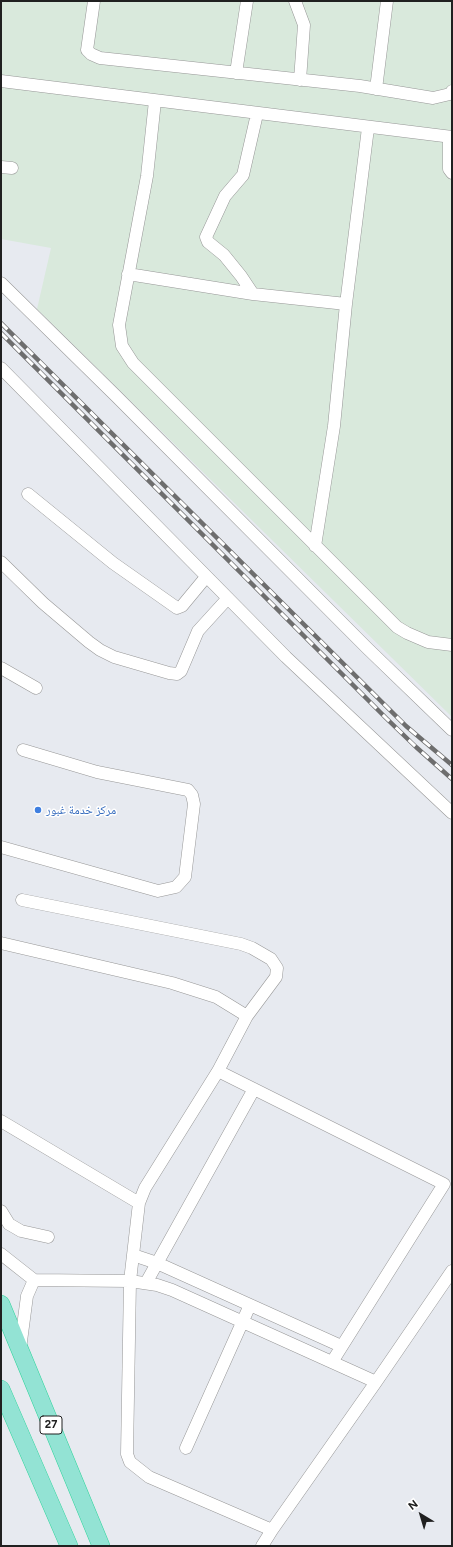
<!DOCTYPE html>
<html>
<head>
<meta charset="utf-8">
<style>
  body { margin:0 }
  #map { position:relative; width:453px; height:1547px; overflow:hidden; background:#e7eaf0; font-family:Figtree,sans-serif }
  canvas { display:block }
  .frame { position:absolute; inset:0; border:2px solid #202020; pointer-events:none }
  .north { position:absolute; left:401px; top:1495px; width:40px; height:40px; -webkit-text-stroke:3px #fff; paint-order:stroke; rotate:322deg; font-size:11px; font-weight:700; line-height:16px; text-align:center; color:#202020 }
  .north::after { content:''; display:block; margin:auto; width:14px; height:18px; background:#202020; clip-path:polygon(50% 0,100% 100%,50% 72%,0 100%) }
</style>
</head>
<body>
<div id="map">
<canvas width="453" height="1547"></canvas>
<div class="frame"></div>
<div class="north">N</div>
</div>
<script>
const ctx = document.querySelector('canvas').getContext('2d');
ctx.lineJoin = 'round';
function paint(path, color) {
  ctx.fillStyle = color;
  ctx.fill(path, 'evenodd');
}
function poly(rows) {
  const path = new Path2D();
  for (const r of rows) {
    path.moveTo(r[0], r[1]);
    for (let i = 2; i < r.length; i += 2) path.lineTo(r[i], r[i + 1]);
  }
  return path;
}
function strokePath(path, color, width, dash) {
  ctx.strokeStyle = color;
  ctx.lineWidth = width;
  ctx.lineCap = dash ? 'butt' : 'round';
  ctx.setLineDash(dash || []);
  ctx.stroke(path);
}
function drawText(font, color, halo, rows, align = 'center') {
  ctx.font = font + ' Figtree,"Noto Naskh Arabic",sans-serif';
  ctx.lineWidth = 3;
  ctx.setLineDash([]);
  ctx.textBaseline = 'middle';
  ctx.strokeStyle = halo;
  ctx.fillStyle = color;
  for (const [text, x, y, turn = 0] of rows) {
    ctx.save();
    ctx.translate(x, y);
    ctx.rotate((+turn || 0) * Math.PI / 180);
    ctx.textAlign = isNaN(turn) ? turn : align;
    if (halo) ctx.strokeText(text, 0, 0);
    ctx.fillText(text, 0, 0);
    ctx.restore();
  }
}
paint(poly([
  [1,1,452,1,452,717,37,309,51,248,1,239]
]), '#d9e9dc');
const minor = poly([
  [94,1,87,50,91,54,100,58,360,86,433,98,450,94,452,91],
  [295,1,304,25,300,80],
  [236,73,247,1],
  [1,81,452,137],
  [376,89,387,1],
  [155,101,147,176,119,325,122,346,133,363,397,627,407,633,428,642,452,645],
  [449,137,449,169,452,173],
  [1,167,12,168],
  [128,274,253,294,346,304,368,128],
  [1,283,116,396,367,648,452,730],
  [253,294,241,276,224,255,208,242,206,237,225,196,243,175,257,114],
  [1,368,286,657,452,813],
  [28,494,113,563,177,608,182,606,206,577],
  [315,546,334,426,346,304],
  [1,562,43,603,89,642,100,650,114,657,169,673,177,674,181,671,198,631,228,598],
  [1,668,36,688],
  [1,847,158,891,176,887,185,877,194,804,192,795,188,790,97,772,23,750],
  [22,900,241,944,252,948,271,959,277,968,276,977,247,1016],
  [1,943,172,983,216,997,247,1016,218,1071,145,1188,139,1203,130,1281,127,1454,130,1462,149,1477,272,1530],
  [218,1071,444,1184,332,1362],
  [1,1121,139,1203],
  [1,1211,9,1224,21,1231,48,1237],
  [1,1254,34,1280,130,1281,157,1285,172,1290,376,1382],
  [133,1255,157,1263,341,1346],
  [146,1283,254,1089],
  [20,1349,27,1296,34,1280],
  [186,1448,250,1305],
  [262,1546,272,1530,376,1382,452,1271]
]);
const highway = poly([
  [1,1304,101,1546],
  [1,1389,69,1546]
]);
strokePath(minor, '#979797', 13);
strokePath(highway, '#2fd39b', 18);
strokePath(minor, '#fff', 12);
strokePath(highway, '#93e3d4', 17);
const rail = poly([
  [1,323,406,726,452,765],
  [1,333,387,719,416,747,452,779]
]);
strokePath(rail, '#6e6e6e', 4.5);
strokePath(rail, '#fff', 3, [9]);
for (const [x, y, r, color] of [
  [38,810,4,"#3f7fe0"]
]) {
  const dot = new Path2D();
  dot.arc(x, y, r, 0, 2 * Math.PI);
  ctx.fillStyle = color;
  ctx.fill(dot);
  strokePath(dot, '#fff', 1.5);
}
for (const [x, y, w] of [
  [51,1425,22]
]) {
  const box = new Path2D();
  box.roundRect(x - w / 2, y - 9, w, 18, 3);
  ctx.fillStyle = '#fff';
  ctx.fill(box);
  strokePath(box, '#202020', 1);
}
drawText('bold 11px', '#202020', null, [
  ["27",51,1425]
]);
drawText('12px', '#366cbe', '#fff', [
  ["مركز خدمة غبور",46,810]
], 'left');
</script>
</body>
</html>
